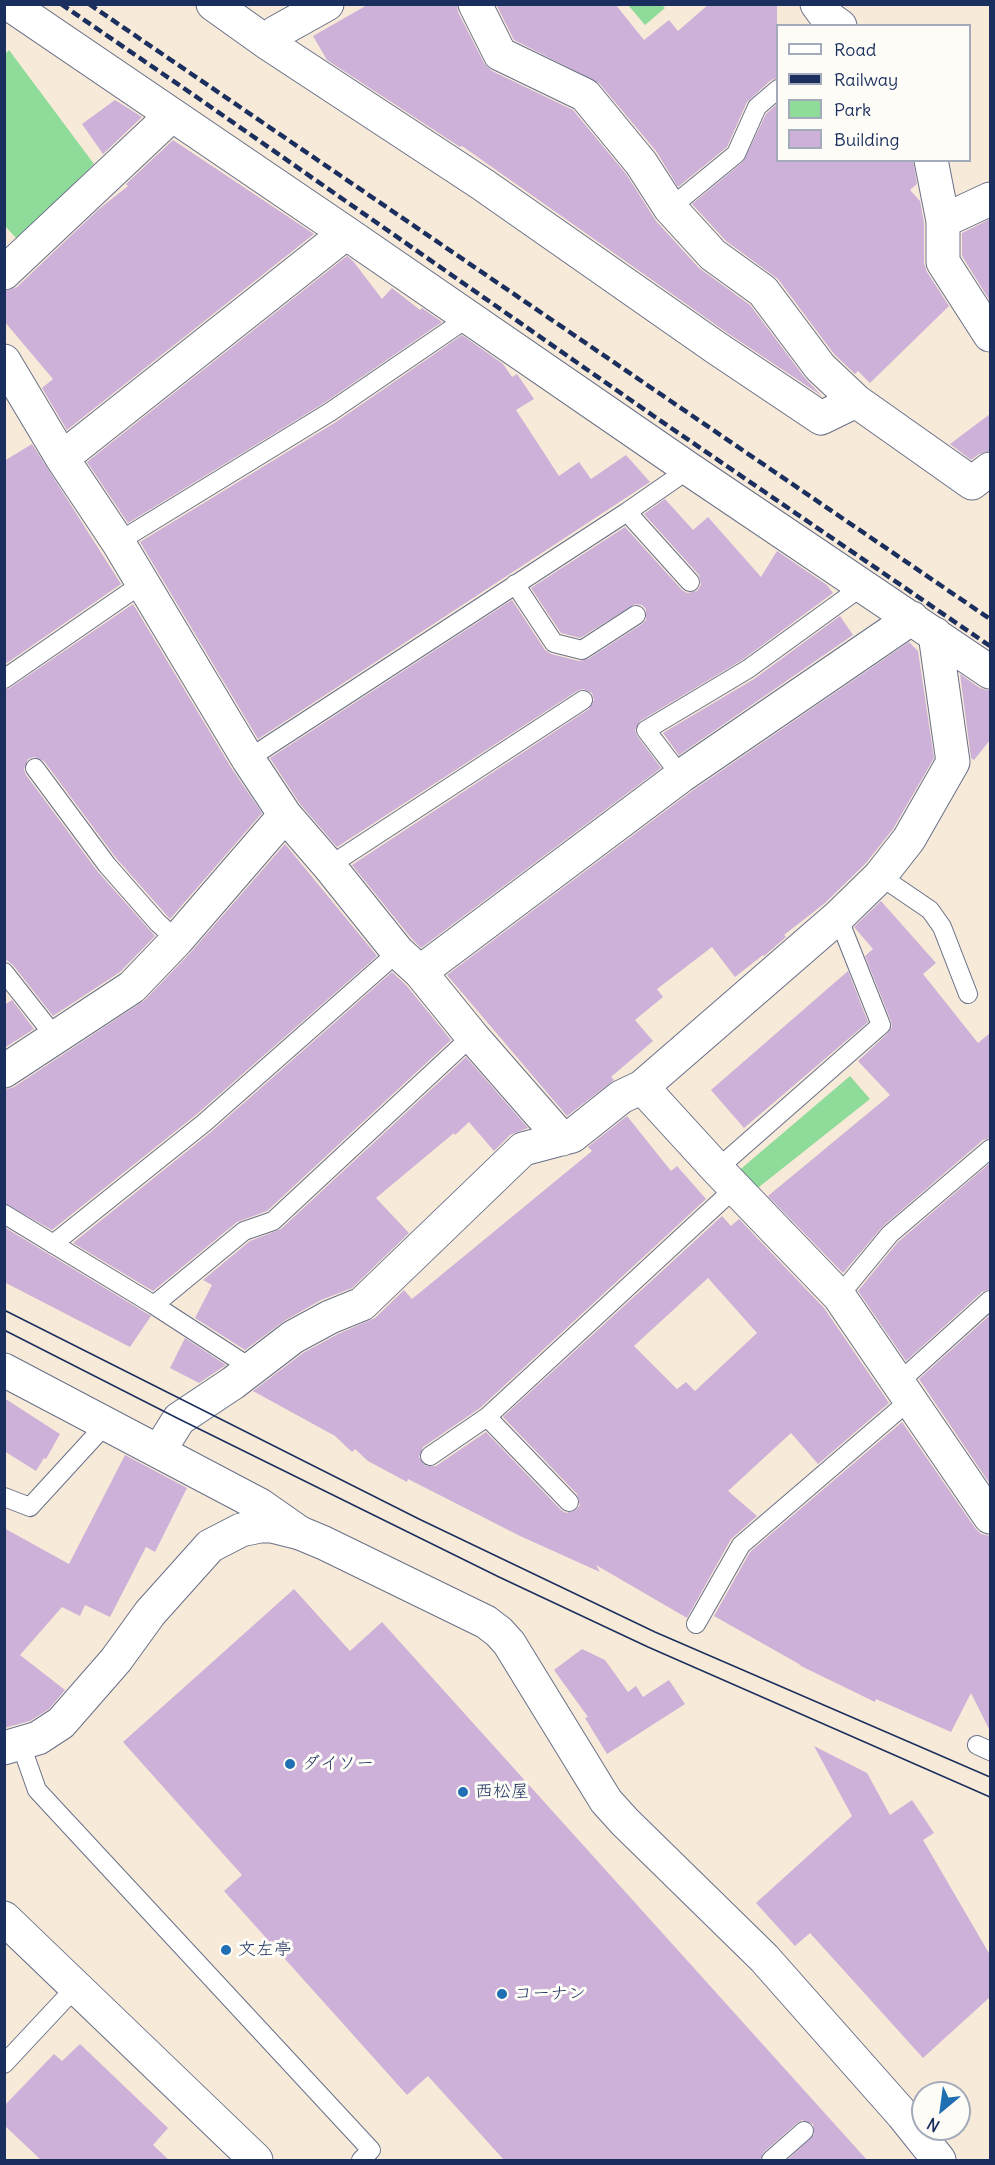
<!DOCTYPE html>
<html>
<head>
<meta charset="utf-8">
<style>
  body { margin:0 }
  #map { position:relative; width:995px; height:2165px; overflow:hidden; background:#f8ead8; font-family:Delius,sans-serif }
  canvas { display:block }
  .frame { position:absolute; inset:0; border:6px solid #1b2f5e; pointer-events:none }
  .legend { position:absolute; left:776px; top:24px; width:195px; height:138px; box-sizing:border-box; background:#fdfcf7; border:2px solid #a3aaba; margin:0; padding:8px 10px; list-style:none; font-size:18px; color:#1b2f5e }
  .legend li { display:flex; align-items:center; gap:12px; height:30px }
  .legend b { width:30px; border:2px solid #a3aaba }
  .north { position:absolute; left:911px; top:2081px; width:60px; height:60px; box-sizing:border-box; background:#fdfcf7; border:2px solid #a3aaba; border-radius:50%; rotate:209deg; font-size:16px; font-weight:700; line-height:24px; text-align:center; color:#1b2f5e }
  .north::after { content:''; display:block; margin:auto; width:21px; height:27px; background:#1f6fb2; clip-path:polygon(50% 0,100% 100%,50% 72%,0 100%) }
</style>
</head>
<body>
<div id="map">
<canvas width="995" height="2165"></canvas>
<div class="frame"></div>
<ul class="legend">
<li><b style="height:8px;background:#fff"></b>Road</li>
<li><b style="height:8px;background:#1b2f5e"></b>Railway</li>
<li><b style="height:16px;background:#8fdc9a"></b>Park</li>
<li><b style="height:16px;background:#cdb1d8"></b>Building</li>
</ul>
<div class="north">N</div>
</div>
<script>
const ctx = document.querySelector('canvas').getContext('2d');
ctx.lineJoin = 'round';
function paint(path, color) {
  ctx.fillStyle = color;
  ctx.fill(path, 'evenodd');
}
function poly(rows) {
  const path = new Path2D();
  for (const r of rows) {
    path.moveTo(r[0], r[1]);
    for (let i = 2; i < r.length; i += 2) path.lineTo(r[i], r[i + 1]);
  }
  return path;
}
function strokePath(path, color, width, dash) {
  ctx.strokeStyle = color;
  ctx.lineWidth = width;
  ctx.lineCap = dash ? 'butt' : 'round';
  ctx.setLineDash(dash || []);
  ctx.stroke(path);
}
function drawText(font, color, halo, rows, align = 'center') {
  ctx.font = font + ' Delius,"Klee One",sans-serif';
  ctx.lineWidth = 6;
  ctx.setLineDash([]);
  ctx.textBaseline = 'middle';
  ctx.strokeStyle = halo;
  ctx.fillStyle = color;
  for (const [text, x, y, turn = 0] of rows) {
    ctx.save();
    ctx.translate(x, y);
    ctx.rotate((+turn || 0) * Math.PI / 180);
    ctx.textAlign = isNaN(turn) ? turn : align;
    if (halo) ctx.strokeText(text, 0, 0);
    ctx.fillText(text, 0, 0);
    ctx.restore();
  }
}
paint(poly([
  [628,5,662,5,665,8,645,25],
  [9,50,94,164,17,239,5,226,4,55],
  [850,1076,870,1099,754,1191,736,1173]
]), '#8fdc9a');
paint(poly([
  [369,4,457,4,458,12,484,63,492,71,573,110,626,174,656,221,699,268,750,305,805,378,822,396,726,332,462,146,460,147,327,60,313,36],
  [496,4,615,4,644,40,669,20,678,31,709,4,777,4,777,78,771,80,747,102,727,147,678,187,656,151,599,83,514,40],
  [115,100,142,117,103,154,82,124],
  [777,104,777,160,913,160,917,184,910,190,920,201,924,223,924,263,927,272,949,306,870,383,858,371,855,374,834,354,778,279,726,241,692,204,743,162,766,114],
  [173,140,314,234,67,430,42,388,53,379,4,321,4,291,17,287,99,209,128,186,126,184],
  [990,219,990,301,962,256,962,233],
  [347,256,353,261,382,299,392,288,420,310,422,308,442,322,324,403,128,523,87,462],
  [462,335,503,364,512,377,517,374,534,399,516,410,559,476,579,462,591,479,626,455,650,482,258,739,140,542,336,422],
  [990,414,990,451,979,454,971,460,950,444],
  [32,444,121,584,7,663,4,660,4,461],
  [665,499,693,530,708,517,761,577,777,551,827,585,833,593,742,660,640,721,635,730,637,736,661,768,421,948,412,939,352,865,589,709,594,700,592,693,583,689,577,691,337,847,300,804,270,758,512,600,545,650,551,654,579,661,588,659,642,624,646,620,646,609,642,605,635,604,580,638,561,633,531,588,625,527,682,590,687,593,697,591,701,585,699,575,644,514],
  [133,604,232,769,262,813,170,919,116,858,44,761,34,757,28,759,24,769,26,775,98,872,155,936,120,972,53,1016,13,965,4,958,4,690,10,688],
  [840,616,853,635,679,755,663,733,754,679],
  [909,642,918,651,934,758,893,829,866,863,825,903,784,935,786,937,764,956,763,955,735,977,712,947,657,989,663,997,635,1020,653,1041,611,1077,614,1080,567,1116,447,975,692,791],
  [960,674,980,688,990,691,990,740,974,760,971,758],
  [285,844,377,956,197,1114,52,1230,4,1203,4,1090,14,1087,145,1000,191,952],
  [881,901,936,963,923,974,978,1043,990,1033,990,1138,983,1140,883,1226,843,1273,768,1196,890,1095,858,1061,888,1033,892,1027,891,1021,865,956,873,949,854,927],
  [848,971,868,1022,744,1128,711,1090],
  [392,972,406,985,451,1040,267,1211,237,1222,153,1291,73,1243,211,1132],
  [12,1000,34,1029,4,1048,4,1005],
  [466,1057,528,1128,510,1135,494,1151,469,1122,455,1135,454,1133,376,1198,409,1233,352,1288,321,1300,284,1321,245,1350,195,1318,212,1285,203,1280,250,1241,281,1229],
  [627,1116,671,1171,677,1166,706,1199,480,1408,423,1447,419,1457,425,1466,436,1466,486,1432,561,1510,566,1513,576,1510,580,1505,577,1494,503,1417,722,1216,731,1226,739,1219,824,1308,889,1403,818,1464,791,1433,728,1491,757,1516,731,1539,687,1618,596,1565,600,1572,520,1536,408,1479,407,1482,368,1461,355,1449,352,1452,335,1436,253,1391,303,1353,338,1334,375,1318,404,1290,412,1299,592,1151,588,1147],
  [708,1278,757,1333,695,1391,686,1382,677,1389,634,1346],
  [990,1163,990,1289,982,1292,906,1361,858,1291,898,1242],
  [4,1227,151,1316,130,1347,4,1282],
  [990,1315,990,1484,919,1379],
  [185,1338,226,1365,199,1383,170,1368],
  [4,1398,60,1434,46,1459,44,1458,36,1471,4,1451],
  [902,1422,975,1528,981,1534,990,1536,990,1731,971,1693,951,1732,876,1699,875,1702,801,1666,799,1664,714,1616,750,1552],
  [125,1455,187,1488,155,1552,146,1547,110,1617,85,1605,80,1616,62,1607,20,1655,65,1690,49,1709,30,1721,4,1728,4,1528,69,1564],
  [294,1589,350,1651,382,1622,867,2160,787,2160,814,2135,813,2124,802,2120,797,2123,764,2152,760,2160,504,2160,428,2076,407,2095,224,1891,242,1875,123,1742],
  [582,1649,605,1660,628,1692,636,1686,643,1697,669,1680,685,1704,607,1754,585,1718,588,1717,554,1670],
  [814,1746,867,1773,890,1815,912,1800,934,1833,923,1840,990,1955,990,1997,923,2058,810,1933,795,1946,756,1903,852,1816],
  [80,2044,168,2128,153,2145,169,2160,41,2160,4,2125,4,2106,54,2054,62,2061]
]), '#cdb1d8');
const service = poly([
  [670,208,736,154,757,107,778,89],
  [627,512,690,582],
  [118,542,330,412,469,317],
  [515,584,554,643,582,650,636,615],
  [4,679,143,583],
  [248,759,627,512,689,469],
  [35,768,107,865,158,923,177,940],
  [681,776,646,730,748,669,864,585],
  [329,866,583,700],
  [880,876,930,910,942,927,968,994],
  [4,972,56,1038],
  [717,1169,881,1025,838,917],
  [4,1214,154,1305,251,1368],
  [53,1244,204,1123,398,952],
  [839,1296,890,1234,990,1149],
  [154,1305,244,1231,273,1221,472,1036],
  [898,1383,990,1300],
  [487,1417,569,1502],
  [430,1456,487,1417,735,1188],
  [4,1497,30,1507,107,1423],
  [696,1624,741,1545,910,1400],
  [20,1742,37,1790,371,2150,361,2160],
  [977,1745,990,1751],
  [4,2064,75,1988],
  [771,2160,804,2131]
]);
const minor = poly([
  [9,4,346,233,689,469,990,672],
  [213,4,269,44,482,184,715,347,821,418,856,401],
  [475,4,500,54,585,95,641,163,670,208,713,255,763,291,820,367,856,401,972,483,990,469],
  [817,4,825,15,840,26],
  [269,44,275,33,327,4],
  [931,160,943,221,943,262,990,335],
  [943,221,990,199],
  [4,273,172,115],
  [4,361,62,458,118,542,248,759,285,815,329,866,398,952,420,972,472,1036,562,1139],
  [62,458,346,233],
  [420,972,681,776,912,618],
  [4,1071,132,987,177,940,285,815],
  [642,1087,717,1169,839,1296,990,1517],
  [4,1370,260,1505,300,1533],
  [159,1451,179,1419,233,1383,293,1337,330,1317,362,1304,523,1149,572,1136,621,1097,642,1087,838,917,880,876,909,839,953,762,935,634],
  [4,1918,256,2160]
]);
const tertiary = poly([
  [4,1748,38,1738,61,1723,116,1660,150,1613,210,1546,241,1530,260,1526,272,1526,300,1533,324,1543,486,1622,499,1632,509,1643,606,1801,625,1822,764,1958,903,2115,939,2160]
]);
strokePath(service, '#687089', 20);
strokePath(minor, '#687089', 35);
strokePath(tertiary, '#687089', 35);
strokePath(service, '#fff', 18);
strokePath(minor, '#fff', 33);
strokePath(tertiary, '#fff', 33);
strokePath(poly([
  [4,1310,419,1519,655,1632,990,1777],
  [4,1330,179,1419,499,1577,648,1647,990,1797]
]), '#1b2f5e', 1.5);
strokePath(poly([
  [61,4,198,98,655,417,990,646],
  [89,4,990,619]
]), '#1b2f5e', 4.5, [9, 4.5]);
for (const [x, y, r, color] of [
  [290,1764,6,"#1f6fb2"],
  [463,1792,6,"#1f6fb2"],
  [226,1950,6,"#1f6fb2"],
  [502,1994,6,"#1f6fb2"]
]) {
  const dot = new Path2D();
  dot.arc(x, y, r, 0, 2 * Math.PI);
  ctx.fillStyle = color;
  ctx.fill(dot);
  strokePath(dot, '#fdfcf7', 2);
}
drawText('18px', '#1b2f5e', '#fdfcf7', [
  ["ダイソー",302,1764],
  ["西松屋",475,1792],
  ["文左亭",238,1950],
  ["コーナン",514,1994]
], 'left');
</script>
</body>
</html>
